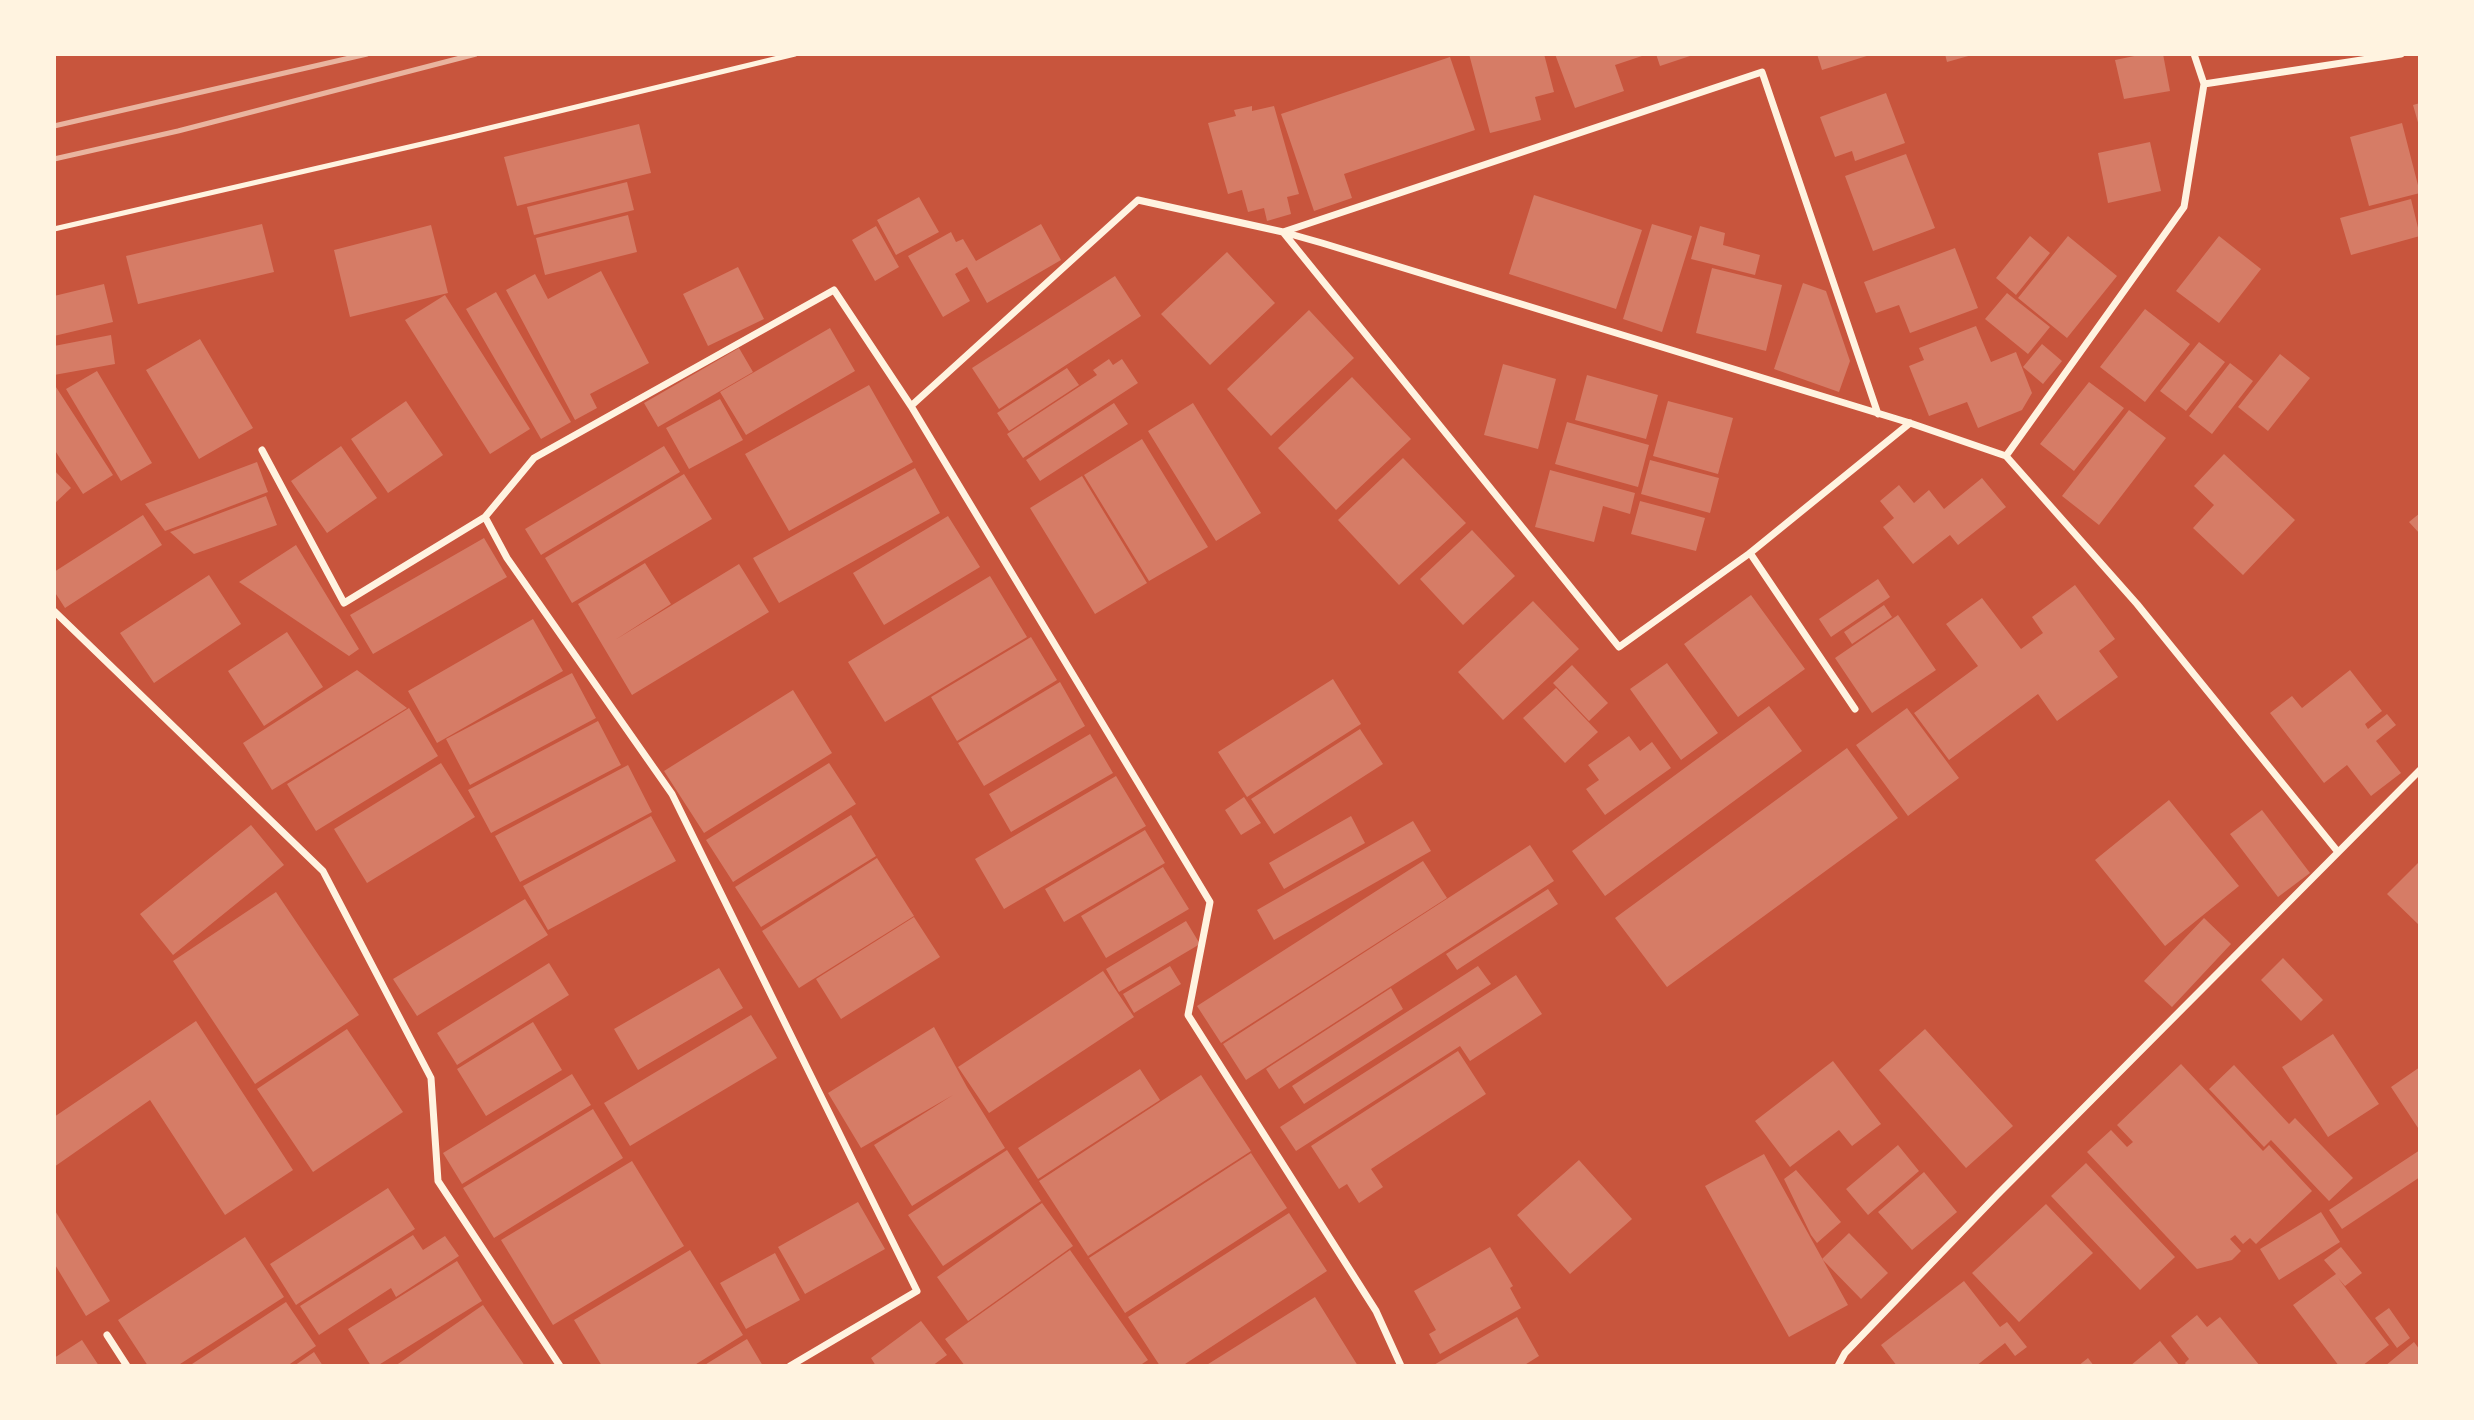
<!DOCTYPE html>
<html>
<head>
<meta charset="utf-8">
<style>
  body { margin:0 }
  #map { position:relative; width:2474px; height:1420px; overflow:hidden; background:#c8553d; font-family:Barlow,sans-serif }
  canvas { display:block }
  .frame { position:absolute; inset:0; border:56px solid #fff3e0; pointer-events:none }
</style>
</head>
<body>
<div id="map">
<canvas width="2474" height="1420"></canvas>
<div class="frame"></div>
</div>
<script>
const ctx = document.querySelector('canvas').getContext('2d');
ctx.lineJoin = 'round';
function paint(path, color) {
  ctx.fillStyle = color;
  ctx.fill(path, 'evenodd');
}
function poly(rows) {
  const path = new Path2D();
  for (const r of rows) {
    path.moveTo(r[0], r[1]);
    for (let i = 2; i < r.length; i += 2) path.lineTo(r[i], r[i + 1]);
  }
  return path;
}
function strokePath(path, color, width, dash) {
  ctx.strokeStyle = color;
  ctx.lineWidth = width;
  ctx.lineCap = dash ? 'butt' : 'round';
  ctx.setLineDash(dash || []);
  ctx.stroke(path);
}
paint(poly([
  [1469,54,1544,54,1554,92,1535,97,1541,120,1490,133],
  [1555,54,1645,54,1645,55,1615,65,1624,91,1575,108],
  [1656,54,1693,54,1693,55,1660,66],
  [1817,54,1870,54,1870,55,1822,70],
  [1945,54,1972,54,1972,55,1947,62],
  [2144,54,2163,54,2170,91,2124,99,2115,60],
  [1450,57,1475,130,1344,174,1352,198,1314,211,1281,114],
  [1886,93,1905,143,1855,161,1852,151,1835,157,1820,117],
  [2420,103,2420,126,2419,126,2413,105],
  [1252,106,1252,111,1274,106,1299,194,1287,197,1291,214,1267,221,1264,208,1248,212,1242,190,1228,194,1208,123,1236,116,1234,110],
  [2402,123,2420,193,2369,206,2350,137],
  [639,124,651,173,517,206,504,157],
  [2150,142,2161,191,2108,203,2098,153],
  [1906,154,1935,228,1873,251,1845,176],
  [627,182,634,210,534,235,527,207],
  [1534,195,1642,230,1616,309,1509,274],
  [919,197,939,232,896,255,877,220],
  [2411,199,2420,236,2351,255,2340,218],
  [628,215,637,252,545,275,536,238],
  [262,224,274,272,138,304,126,256],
  [1041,224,1061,260,987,303,967,267,955,274,970,301,943,317,908,256,951,232,956,242,963,239,976,261],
  [1652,224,1692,236,1662,332,1623,319],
  [431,225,448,293,350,317,334,250],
  [876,226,899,267,875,281,852,240],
  [1700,226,1725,233,1723,245,1760,255,1755,275,1691,259],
  [2030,236,2050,253,2016,295,1996,278],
  [2068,236,2117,276,2067,338,2018,298],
  [2219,236,2261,269,2219,323,2176,291],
  [1955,248,1978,308,1910,333,1899,305,1876,313,1864,282],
  [1227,252,1275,303,1210,365,1161,314],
  [738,267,764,319,708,346,683,294],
  [1712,268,1782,285,1766,351,1696,333],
  [601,271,649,363,590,394,597,408,575,420,506,290,535,274,548,299],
  [1115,276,1141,316,999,409,972,368],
  [1803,283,1826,291,1850,361,1839,392,1774,369],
  [104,284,113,322,54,336,54,296],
  [496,292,571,422,541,439,466,309],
  [2007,293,2050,327,2028,354,1985,319],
  [445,295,530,429,490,454,405,320],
  [2145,309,2190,344,2145,402,2100,367],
  [1309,310,1354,358,1271,436,1227,389],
  [1976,326,1991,362,2016,352,2032,393,2022,410,1978,428,1967,402,1929,416,1909,366,1924,360,1919,348],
  [830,328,855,371,746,435,720,392],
  [111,335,115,364,54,375,54,346],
  [200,339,253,428,199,459,146,370],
  [2199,342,2225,362,2186,411,2160,391],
  [2042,344,2062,361,2043,384,2023,367],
  [739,348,753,372,658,427,644,403],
  [2280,354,2310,378,2268,431,2238,407],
  [1109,359,1113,365,1122,359,1138,383,1023,458,1007,434,1097,375,1093,370],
  [2230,363,2253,381,2212,434,2189,416],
  [1503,364,1556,379,1538,449,1484,435],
  [1067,368,1079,385,1009,431,997,413],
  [97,371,152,463,121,481,66,389],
  [1587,375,1658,395,1646,439,1575,420],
  [1352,377,1411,439,1336,510,1278,448],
  [2089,382,2124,408,2074,471,2040,444],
  [54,384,113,475,83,494,54,449],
  [869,385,913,462,789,531,745,454],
  [720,399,743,440,689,469,666,428],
  [406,401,443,455,388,493,351,439],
  [1668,401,1733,418,1718,474,1653,456],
  [1114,403,1128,424,1040,481,1026,460],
  [1193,403,1261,513,1216,541,1148,431],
  [2129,410,2166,438,2099,525,2062,496],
  [1567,422,1649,445,1638,487,1555,464],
  [1142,439,1208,547,1149,581,1084,475],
  [341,446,377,498,327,533,291,481],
  [664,446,680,472,541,555,525,529],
  [2224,454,2295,520,2243,575,2193,528,2214,505,2194,486],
  [1403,458,1466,523,1399,585,1338,520],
  [1650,460,1719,478,1710,513,1641,494],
  [257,462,268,492,165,531,145,504],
  [915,468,940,513,779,603,753,558],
  [54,470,71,488,54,504],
  [1550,470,1635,493,1630,514,1603,506,1594,542,1535,527],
  [684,474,712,519,572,603,545,558],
  [1082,476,1147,583,1095,614,1030,508],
  [1982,478,2006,507,1958,545,1950,535,1913,564,1883,527,1894,518,1880,501,1899,485,1914,503,1929,490,1944,509],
  [266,496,277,525,194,554,170,532],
  [1640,501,1705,518,1696,551,1631,534],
  [2420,513,2420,534,2409,522],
  [143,515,162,545,65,608,54,591,54,572],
  [948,516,980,567,884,625,853,573],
  [1472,530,1515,576,1463,625,1420,579],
  [484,538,507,577,373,654,350,615],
  [296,545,359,649,349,656,239,582],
  [645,563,671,604,615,640,739,564,769,612,632,695,578,604],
  [209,575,241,624,154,683,120,633],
  [990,576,1027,637,885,722,848,662],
  [1878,579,1890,597,1831,637,1819,619],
  [2075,585,2115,639,2099,651,2118,677,2057,721,2038,694,1949,760,1914,713,1978,666,1946,624,1982,598,2021,649,2043,633,2032,617],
  [1751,595,1805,669,1738,717,1684,644],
  [1533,601,1579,649,1503,720,1458,672],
  [1884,605,1892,617,1852,644,1844,632],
  [1898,615,1936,670,1872,713,1835,658],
  [533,619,563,671,437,743,408,691],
  [287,632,323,687,264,726,228,671],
  [1031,637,1057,680,957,741,931,697],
  [1667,663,1718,733,1681,760,1630,689],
  [1572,665,1608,703,1589,721,1553,683],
  [357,670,407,708,272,790,243,743],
  [2350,670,2382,711,2365,724,2368,729,2387,714,2396,725,2376,741,2401,773,2371,796,2347,765,2324,783,2270,713,2292,696,2302,708],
  [572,673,596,718,470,785,446,739],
  [1333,679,1361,724,1247,797,1218,752],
  [1060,682,1085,726,984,786,958,743],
  [1556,688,1598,732,1565,763,1523,718],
  [793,690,832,753,704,833,664,771],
  [1769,706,1802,751,1605,896,1572,851],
  [409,708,438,756,316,831,287,784],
  [1907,708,1959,778,1908,816,1856,745],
  [598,721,621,765,491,833,468,790],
  [1360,729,1383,764,1274,834,1251,799],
  [1090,734,1113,773,1011,832,989,794],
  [1629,736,1640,751,1652,742,1671,768,1605,815,1586,789,1599,780,1588,765],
  [1847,748,1898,818,1667,987,1615,918],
  [441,763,475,817,367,883,334,829],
  [829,763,856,804,733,882,706,840],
  [628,765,652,812,520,882,495,836],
  [1116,776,1146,826,1004,909,975,859],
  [1244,797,1261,823,1241,835,1225,810],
  [2169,800,2239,886,2165,946,2095,860],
  [2262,810,2310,873,2278,897,2230,834],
  [851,815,876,856,761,927,735,887],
  [651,816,676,861,548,930,523,886],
  [1351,816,1365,843,1284,889,1269,863],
  [1413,821,1431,851,1274,940,1257,910],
  [251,825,284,865,173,955,140,914],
  [1145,830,1165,863,1064,922,1045,889],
  [1530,845,1554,881,1246,1080,1223,1044],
  [877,858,914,916,799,988,762,931],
  [1423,861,1447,898,1221,1043,1197,1006],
  [2420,861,2420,926,2387,894],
  [1163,867,1189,909,1106,958,1081,916],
  [1548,889,1558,904,1457,970,1446,954],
  [276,892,359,1015,255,1084,173,961],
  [525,899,548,935,417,1016,393,979],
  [914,917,940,957,841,1019,816,979],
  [2204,918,2231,944,2172,1007,2144,981],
  [1186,921,1200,944,1119,992,1106,969],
  [2283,958,2323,1000,2301,1021,2261,980],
  [549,963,569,995,457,1065,437,1033],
  [1170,966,1181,984,1134,1013,1123,994],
  [1478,966,1491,984,1304,1104,1292,1086],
  [719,968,743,1008,638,1070,614,1029],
  [1103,971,1134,1017,989,1113,958,1067],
  [1516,975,1542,1014,1470,1061,1460,1046,1296,1151,1280,1127],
  [1391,988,1403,1009,1279,1089,1266,1069],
  [751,1015,777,1058,630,1146,604,1103],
  [196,1021,293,1170,225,1215,150,1100,54,1167,54,1117],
  [533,1022,562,1070,486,1116,457,1069],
  [934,1027,967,1087,1005,1148,912,1206,874,1145,953,1095,861,1148,828,1093],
  [347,1029,403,1112,313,1172,257,1089],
  [1925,1029,2013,1126,1966,1168,1879,1070],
  [2333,1034,2379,1104,2328,1137,2282,1067],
  [1458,1051,1486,1094,1371,1169,1383,1187,1359,1203,1347,1184,1339,1189,1311,1146],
  [1833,1061,1881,1124,1852,1146,1839,1130,1790,1167,1755,1121],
  [2181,1064,2263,1151,2269,1145,2312,1191,2256,1244,2250,1238,2243,1244,2235,1235,2230,1239,2241,1251,2232,1260,2197,1269,2087,1152,2111,1130,2127,1147,2133,1142,2117,1125],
  [2234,1065,2289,1124,2295,1118,2353,1178,2329,1201,2271,1140,2264,1147,2209,1089],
  [2420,1067,2420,1131,2391,1087],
  [1140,1069,1160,1100,1038,1179,1018,1148],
  [572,1074,591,1105,462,1184,443,1153],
  [1201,1075,1251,1151,1088,1256,1039,1181],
  [593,1109,623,1158,494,1238,463,1188],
  [1898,1145,1919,1171,1868,1215,1846,1189],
  [1007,1150,1041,1201,943,1266,908,1215],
  [2420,1150,2420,1177,2342,1229,2329,1210],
  [1251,1153,1287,1208,1125,1313,1089,1258],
  [1764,1154,1848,1305,1789,1337,1705,1186],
  [1579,1160,1632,1219,1570,1274,1517,1215],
  [632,1161,684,1246,553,1325,501,1240],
  [2086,1163,2175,1257,2140,1290,2051,1196],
  [1796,1170,1841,1222,1817,1243,1811,1235,1784,1179],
  [1924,1172,1957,1212,1912,1250,1878,1212],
  [388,1188,415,1229,296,1305,270,1264],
  [858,1202,885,1249,805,1294,778,1247],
  [1042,1203,1073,1246,968,1321,937,1277],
  [2046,1204,2093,1253,2019,1322,1972,1273],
  [54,1209,110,1301,86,1316,54,1263],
  [2321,1212,2340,1242,2279,1280,2260,1249],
  [1289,1213,1327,1271,1182,1366,1160,1366,1128,1317],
  [1849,1233,1888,1273,1861,1299,1822,1259],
  [413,1235,423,1250,445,1236,459,1256,396,1297,391,1288,319,1335,300,1306],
  [245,1237,284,1297,177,1366,148,1366,118,1320],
  [1490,1247,1513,1286,1510,1288,1521,1308,1440,1354,1429,1334,1436,1330,1414,1291],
  [2341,1247,2362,1273,2345,1286,2338,1278,2389,1345,2362,1366,2339,1366,2293,1305,2336,1274,2324,1260],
  [690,1250,743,1335,693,1366,602,1366,574,1320],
  [1070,1250,1148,1360,1139,1366,965,1366,945,1339],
  [775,1253,800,1300,746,1329,720,1283],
  [457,1261,482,1301,377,1366,371,1366,348,1329],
  [1964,1281,2000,1327,2007,1322,2027,1347,2015,1356,2005,1343,1976,1366,1897,1366,1881,1345],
  [1315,1297,1358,1366,1205,1366],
  [286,1302,316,1346,287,1366,189,1366],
  [483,1305,525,1366,395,1366],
  [2389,1308,2410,1338,2397,1348,2375,1318],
  [2197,1315,2207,1327,2220,1317,2260,1366,2187,1366,2185,1363,2189,1359,2171,1336],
  [1517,1317,1539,1356,1523,1366,1432,1366],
  [921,1321,947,1355,932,1366,876,1366,871,1358],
  [747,1339,763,1366,703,1366],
  [82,1340,99,1366,54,1366,54,1358],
  [2160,1341,2180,1366,2130,1366],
  [2414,1342,2420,1350,2420,1366,2385,1366],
  [314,1352,323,1366,294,1366],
  [2088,1358,2094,1366,2078,1366]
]), '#d67c66');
strokePath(poly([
  [54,229,448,138,795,54]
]), '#fff3e0', 5);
strokePath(poly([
  [2204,84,2401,54],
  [1878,414,1762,72,1283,232,1619,647,1750,553,1910,423],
  [262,450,344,603,485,517,507,558,672,794,917,1291,790,1366],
  [2006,456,2184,207,2204,84,2194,54],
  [485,517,534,458,834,290,911,406],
  [1750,553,1855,709],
  [54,611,323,871,431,1078,438,1181,560,1366],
  [107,1335,127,1366],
  [1401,1366,1376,1311,1188,1015,1210,902,911,406,1138,200,1283,232,1322,243,1910,423,2006,456,2137,604,2338,852],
  [1838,1366,1845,1353,1997,1195,2420,770]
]), '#fff3e0', 7);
strokePath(poly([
  [54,126,367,54],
  [54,159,178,131,476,54]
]), '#e9b49f', 5);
</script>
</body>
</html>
